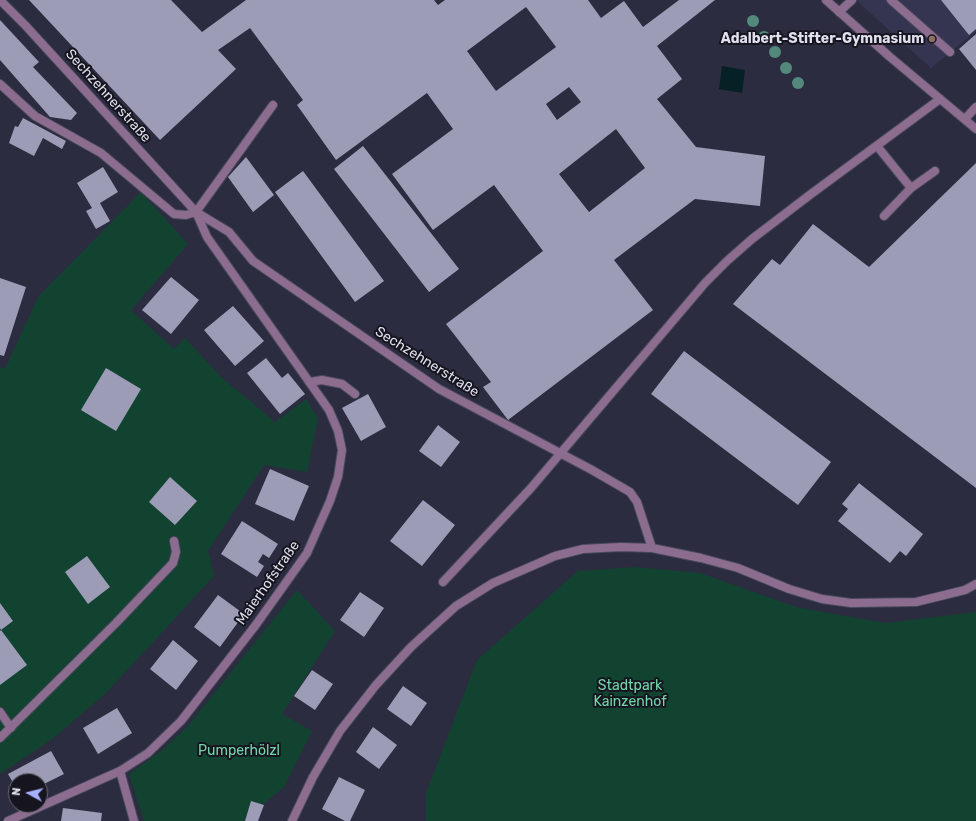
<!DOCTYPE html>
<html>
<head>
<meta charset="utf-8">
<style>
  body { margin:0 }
  #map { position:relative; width:976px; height:821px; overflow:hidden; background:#2c2c41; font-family:Rubik,sans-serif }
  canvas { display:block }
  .north { position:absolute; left:8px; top:773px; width:40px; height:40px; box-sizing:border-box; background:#16151f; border:1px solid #666671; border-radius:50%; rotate:277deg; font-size:11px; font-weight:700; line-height:16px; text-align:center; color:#dfdfed }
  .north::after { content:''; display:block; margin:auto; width:14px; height:18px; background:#a6b1fc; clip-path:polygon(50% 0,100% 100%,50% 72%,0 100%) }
</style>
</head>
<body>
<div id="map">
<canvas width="976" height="821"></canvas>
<div class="north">N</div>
</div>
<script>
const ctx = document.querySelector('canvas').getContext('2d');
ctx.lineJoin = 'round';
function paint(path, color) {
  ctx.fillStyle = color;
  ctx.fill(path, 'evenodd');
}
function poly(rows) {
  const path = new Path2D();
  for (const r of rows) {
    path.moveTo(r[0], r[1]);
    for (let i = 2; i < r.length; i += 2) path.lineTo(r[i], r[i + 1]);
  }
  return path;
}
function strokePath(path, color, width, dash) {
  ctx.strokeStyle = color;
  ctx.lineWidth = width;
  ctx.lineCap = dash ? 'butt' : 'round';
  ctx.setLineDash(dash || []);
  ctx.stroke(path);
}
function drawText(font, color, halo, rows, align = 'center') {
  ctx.font = font + ' Rubik,sans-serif';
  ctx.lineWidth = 4;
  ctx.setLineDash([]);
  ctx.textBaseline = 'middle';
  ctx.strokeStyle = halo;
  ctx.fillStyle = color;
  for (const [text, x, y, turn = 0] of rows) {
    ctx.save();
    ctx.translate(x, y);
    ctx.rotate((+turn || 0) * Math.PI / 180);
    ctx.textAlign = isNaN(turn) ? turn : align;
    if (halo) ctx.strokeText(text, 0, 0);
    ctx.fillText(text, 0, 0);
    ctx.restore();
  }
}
paint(poly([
  [856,0,976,0,976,31,931,68]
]), '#363551');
paint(poly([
  [141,192,188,244,131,310,174,349,185,338,221,377,275,422,306,399,318,418,307,472,264,465,208,551,214,576,105,694,51,740,0,774,0,367,5,369,38,297],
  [635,567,700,573,796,607,885,623,976,612,976,821,426,821,426,793,477,660,578,571],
  [297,590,335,631,282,714,312,731,284,787,243,821,144,821,129,774,160,752,187,727]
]), '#124330');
paint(poly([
  [722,66,745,70,742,93,719,89]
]), '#062125');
paint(poly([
  [29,0,171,0,202,32,246,0,434,0,438,5,445,0,588,0,601,18,624,1,643,27,679,0,715,0,657,46,682,79,657,99,696,147,765,156,760,206,695,199,614,260,653,310,508,420,483,387,491,382,446,324,543,251,494,185,433,230,392,174,453,129,427,93,336,160,297,105,303,100,250,28,218,50,236,69,160,140],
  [526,7,556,47,496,91,467,51],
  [569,87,581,102,557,120,546,104],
  [616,129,645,168,589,212,559,174],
  [941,0,976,0,976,29,969,35],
  [0,20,39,62,33,67,77,113,71,120,50,117,0,60],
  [976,34,976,70,959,49],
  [23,118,66,141,62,149,43,138,34,156,9,143,15,126,18,127],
  [363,146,459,269,429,292,334,169],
  [246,157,274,195,253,212,228,177],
  [976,163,976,488,733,304,772,259,780,265,813,224,869,267],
  [103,167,118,192,100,203,110,221,96,229,86,211,92,208,77,183],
  [303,171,384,281,355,302,275,192],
  [171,277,199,300,171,334,142,310],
  [0,278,26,287,4,356,0,355],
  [233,306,264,341,235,366,204,330],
  [684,351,831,462,798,505,651,394],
  [266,358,282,378,288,373,305,394,280,414,247,373],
  [106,368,141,389,116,431,81,410],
  [368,394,386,427,361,441,342,408],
  [438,425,460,442,441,467,419,451],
  [270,469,309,486,294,521,255,504],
  [170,477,197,501,175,525,149,502],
  [859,483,923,534,906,556,900,551,890,563,838,521,848,509,842,504],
  [423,500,455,525,422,566,390,541],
  [242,521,278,544,269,558,263,554,258,562,264,566,257,577,221,554],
  [87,556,110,587,88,604,65,572],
  [360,592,384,608,364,637,340,620],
  [218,595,244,614,220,647,194,627],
  [0,603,13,621,1,630,0,628],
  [1,630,27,665,0,685,0,631],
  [173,640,198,661,176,690,150,669],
  [312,670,333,684,315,710,294,696],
  [403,686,427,703,411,726,387,709],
  [117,708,132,733,98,754,83,728],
  [373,727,397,745,379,769,356,752],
  [51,751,64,774,40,786,40,781,16,781,16,788,8,774],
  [339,777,365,790,350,821,345,821,322,809],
  [251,801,264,805,258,821,245,821],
  [63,808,102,813,101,821,61,821]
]), '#9c9cb6');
const service = poly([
  [891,0,950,52],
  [839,12,852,0],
  [965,119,976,107],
  [877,146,911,188,884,216],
  [911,188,935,171],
  [196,212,273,105],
  [310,382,322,380,342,384,355,394],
  [443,582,531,488,705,283,727,261,752,239,811,194,940,99],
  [0,712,11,728],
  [0,738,116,623,173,563,176,552,174,541],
  [120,771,134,821]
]);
const minor = poly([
  [0,0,25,25,196,212,229,232,253,261,439,389,592,470,630,492,637,502,652,548],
  [0,84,35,116,101,153,174,214,186,215,196,212,207,237,329,410,338,431,342,450,338,477,330,501,307,553,255,626,181,721,148,753,120,771,8,821]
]);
const tertiary = poly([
  [826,0,890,57,976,129],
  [292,821,313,777,340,731,376,685,411,647,456,606,493,583,555,556,583,549,621,547,652,548,701,558,738,568,789,589,822,599,851,603,916,602,965,590,976,584]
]);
strokePath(service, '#49495d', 10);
strokePath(minor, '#49495d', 10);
strokePath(tertiary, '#49495d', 10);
strokePath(service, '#8c6d90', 8);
strokePath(minor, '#8c6d90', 8);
strokePath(tertiary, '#8c6d90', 8);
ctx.fillStyle = '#53897a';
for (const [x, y] of [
  [753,21],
  [764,37],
  [775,52],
  [786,68],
  [798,83]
]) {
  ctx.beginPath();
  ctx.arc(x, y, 6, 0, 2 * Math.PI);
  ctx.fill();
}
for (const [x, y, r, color] of [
  [932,39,4,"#8d6e63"]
]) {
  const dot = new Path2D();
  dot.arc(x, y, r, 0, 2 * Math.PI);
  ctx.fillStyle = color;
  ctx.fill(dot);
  strokePath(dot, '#16151f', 1.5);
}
drawText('bold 14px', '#dfdfed', '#16151f', [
  ["Adalbert-Stifter-Gymnasium",924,39]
], 'right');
drawText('14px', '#dfdfed', '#16151f', [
  ["Sechzehnerstraße",108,96,48],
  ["Sechzehnerstraße",427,362,32],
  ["Maierhofstraße",268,583,-55]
]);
drawText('14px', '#73d5a9', '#16151f', [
  ["Stadtpark",630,686],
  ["Kainzenhof",630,702],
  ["Pumperhölzl",239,751]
]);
</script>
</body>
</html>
